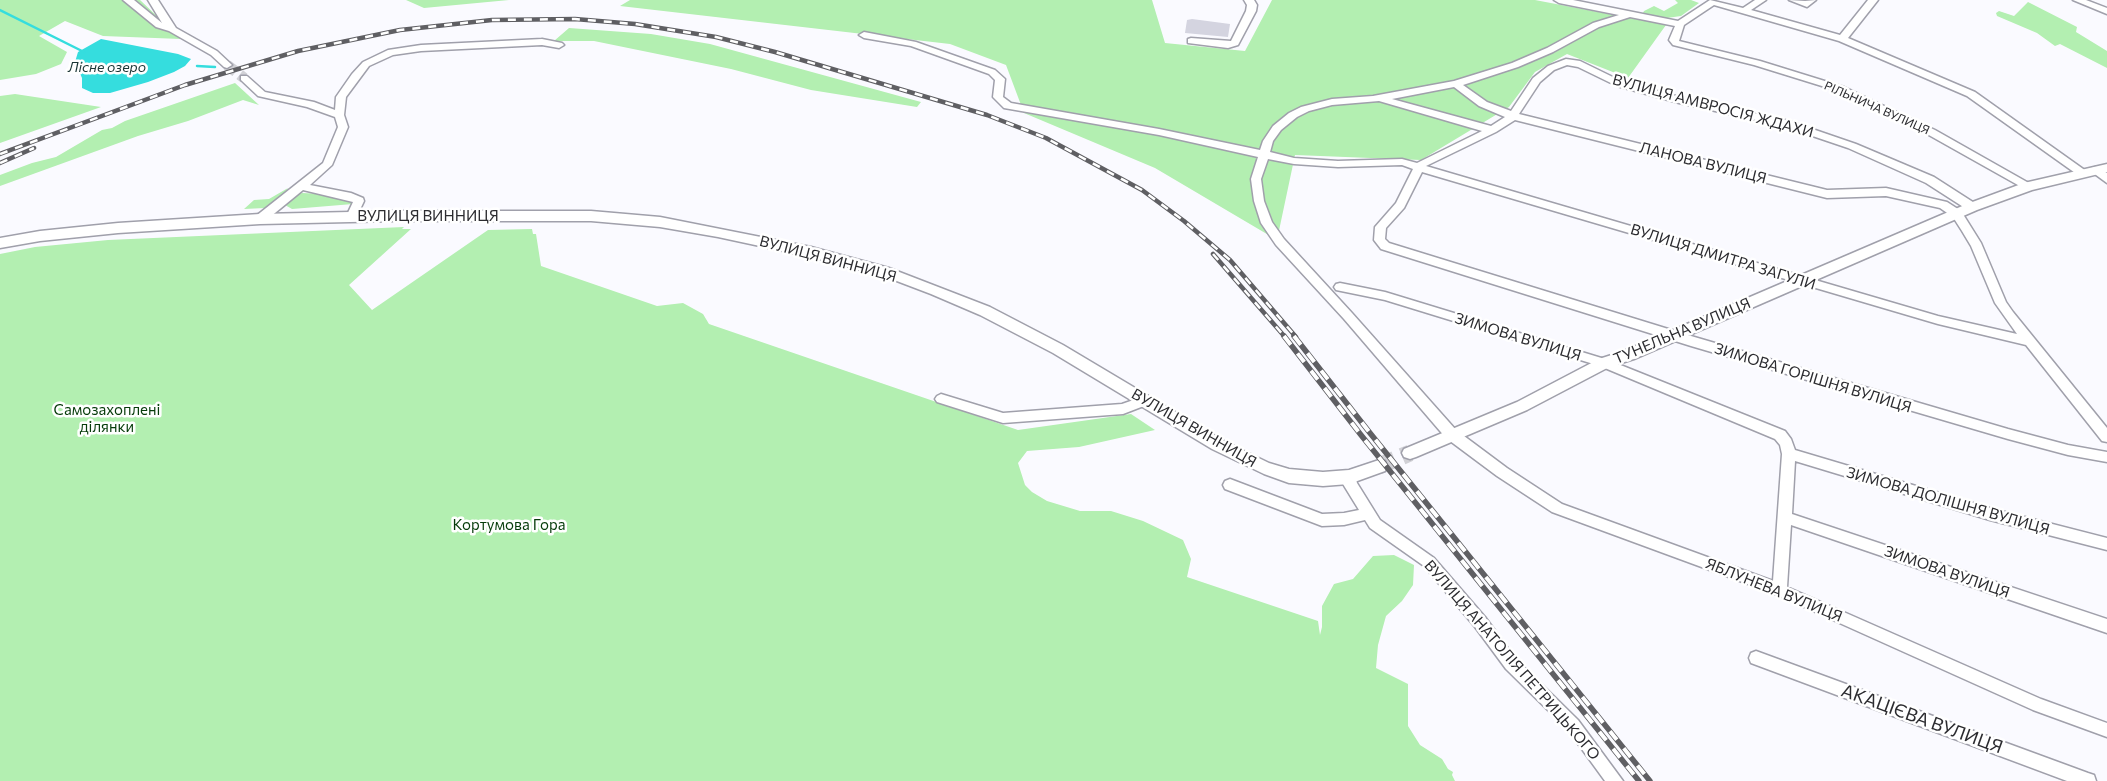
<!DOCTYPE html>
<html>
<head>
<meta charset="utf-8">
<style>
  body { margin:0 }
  canvas { display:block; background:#fafaff }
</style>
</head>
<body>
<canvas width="2107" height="781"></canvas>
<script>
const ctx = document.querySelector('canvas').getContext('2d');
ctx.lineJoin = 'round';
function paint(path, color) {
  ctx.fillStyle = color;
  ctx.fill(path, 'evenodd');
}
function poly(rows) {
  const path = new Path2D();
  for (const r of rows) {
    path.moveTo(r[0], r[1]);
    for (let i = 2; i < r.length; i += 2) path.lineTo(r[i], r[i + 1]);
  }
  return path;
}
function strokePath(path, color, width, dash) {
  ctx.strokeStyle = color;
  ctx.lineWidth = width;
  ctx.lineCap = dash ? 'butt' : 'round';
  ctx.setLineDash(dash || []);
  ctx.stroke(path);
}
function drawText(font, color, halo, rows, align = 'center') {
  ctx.font = font + ' Commissioner,sans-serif';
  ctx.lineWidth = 5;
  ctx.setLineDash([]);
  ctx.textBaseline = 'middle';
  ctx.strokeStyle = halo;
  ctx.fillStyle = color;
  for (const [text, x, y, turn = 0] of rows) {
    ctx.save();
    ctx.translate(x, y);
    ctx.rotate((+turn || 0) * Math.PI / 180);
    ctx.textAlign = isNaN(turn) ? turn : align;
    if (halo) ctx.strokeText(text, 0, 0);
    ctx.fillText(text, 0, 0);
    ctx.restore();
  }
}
paint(poly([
  [0,0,140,0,181,39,103,36,65,21,39,36,67,52,61,64,36,74,0,80],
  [406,0,509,0,424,8],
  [630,0,1152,0,1165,43,1245,51,1272,0,1535,0,1666,25,1628,78,1567,54,1535,72,1509,107,1421,160,1295,155,1277,240,1155,168,1024,113,1006,65,950,44,620,6],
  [1675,0,1691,0,1699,3,1681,16,1660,19,1642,15,1644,11,1654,6,1664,11,1678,3],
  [2028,2,2077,27,2076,32,2107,51,2107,68,2060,44,2055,46,2037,33,1997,16,1996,13,1999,11,2014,16],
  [569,28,651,34,710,44,921,102,917,107,811,90,731,69,594,41,554,41],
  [235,83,259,105,243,100,188,121,138,136,0,186,0,175,32,163,56,157,102,130,112,128,125,121],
  [15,94,101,107,0,143,0,96],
  [288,188,283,195,265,208,244,209,254,200,269,199],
  [302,193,325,194,353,200,353,204,292,209,285,205,293,196],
  [404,227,402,229,411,229,349,285,372,310,488,230,532,229,533,234,536,234,541,266,657,306,683,303,703,314,709,324,1018,430,1131,414,1155,430,1079,447,1027,451,1018,463,1025,485,1032,492,1047,501,1080,511,1111,511,1143,521,1183,540,1191,559,1187,577,1318,621,1320,635,1322,627,1322,606,1334,584,1353,579,1373,556,1394,555,1414,565,1413,585,1402,601,1386,616,1378,645,1376,668,1408,684,1408,726,1420,745,1442,759,1448,769,1453,772,1452,775,1455,781,0,781,0,254,35,247,108,240]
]), '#b3efb1');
paint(poly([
  [101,39,178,54,191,59,185,66,174,72,148,82,110,93,93,93,82,88,82,78,75,62,78,52]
]), '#35ddde');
strokePath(poly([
  [0,10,84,52],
  [197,66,215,67]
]), '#35ddde', 2.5);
paint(poly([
  [1192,19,1230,24,1228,37,1185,33,1187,20]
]), '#d4d4e0');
strokePath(poly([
  [227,65,244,78]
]), '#d1d1d6', 11, [11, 5]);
strokePath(poly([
  [1379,466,1410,453]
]), '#d1d1d6', 17, [17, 8]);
const minor = poly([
  [123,0,134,0,162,23,148,0,158,0,176,28,217,51,232,65,227,68,224,67,211,55,169,31,156,27,123,0],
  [1244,0,1254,0,1257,5,1256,11,1238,45,1228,48,1188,43,1188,39,1191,38,1231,41,1246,11,1247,5,1244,0],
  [1554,0,1573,0,1678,21,1710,0,1743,8,1755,0,1766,0,1751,10,1840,35,1868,0,1878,0,1848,38,1975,92,2086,171,2087,173,2086,175,2078,175,1967,96,1839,41,1714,5,1684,25,1679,41,1760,61,1844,87,1935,130,2034,186,2033,189,2025,189,1927,134,1838,91,1754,65,1673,45,1669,40,1675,26,1630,17,1599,27,1553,52,1518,67,1463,85,1487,102,1511,111,1533,78,1548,66,1566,59,1580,61,1623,82,1680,97,1789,121,1856,144,1934,177,1976,204,1977,207,1976,210,1968,210,1926,183,1848,148,1783,126,1679,103,1617,86,1578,67,1567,65,1554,70,1540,82,1519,114,1827,190,1886,188,1947,202,1961,211,1981,243,2006,302,2013,312,2107,428,2107,442,2102,441,2026,345,1938,324,1422,172,1404,208,1386,228,1385,239,1389,243,1691,336,2008,429,2068,445,2107,452,2107,462,2068,455,2008,439,1691,346,1381,249,1374,240,1375,227,1396,203,1413,169,1402,165,1338,167,1294,164,1268,159,1261,179,1264,201,1272,222,1284,239,1352,313,1456,430,1507,468,1562,504,1773,581,1782,454,1780,445,1775,439,1600,366,1385,300,1336,290,1334,287,1336,284,1340,283,1385,292,1608,360,1785,431,1791,439,1795,450,1990,508,2107,538,2107,550,1990,520,1795,461,1792,514,2107,619,2107,633,1791,525,1787,587,2041,699,2107,723,2107,737,2033,710,1775,594,1552,512,1497,476,1446,438,1344,319,1276,245,1261,223,1254,201,1251,179,1258,157,1159,135,1004,108,993,97,995,80,989,74,911,46,864,38,859,35,864,32,916,42,995,70,1005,79,1003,97,1011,103,1159,129,1260,150,1263,141,1273,126,1289,113,1301,107,1332,99,1373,96,1454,81,1512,63,1547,48,1593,23,1619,15,1559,3,1554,0],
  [1454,87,1479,106,1505,117,1491,126,1392,99,1454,87],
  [1379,101,1482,131,1417,163,1402,159,1338,161,1294,158,1270,152,1273,141,1281,130,1297,117,1309,111,1332,105,1379,101],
  [1515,120,1827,198,1886,196,1940,208,1953,217,1962,231,1971,246,1995,303,2017,334,1938,316,1426,166,1496,132,1515,120],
  [1789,0,1805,1,1816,0,1807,7,1789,0],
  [2073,0,2086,0,2107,8,2107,14,2073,0],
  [542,39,562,43,564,45,559,48,542,45,421,51,393,55,369,66,346,97,344,115,348,127,332,165,310,185,351,193,363,198,364,201,355,220,347,220,346,217,353,202,303,190,264,222,256,222,254,219,256,216,323,163,338,127,335,117,307,107,258,96,241,80,241,76,247,76,265,92,314,102,335,110,336,97,352,74,363,62,388,50,421,45,542,39],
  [2096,167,2107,173,2107,183,2092,172,2091,170,2092,168,2096,167],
  [941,394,1003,413,1122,404,1145,396,1149,398,1151,401,1149,404,1123,414,1003,423,937,402,935,399,937,396,941,394],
  [1349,472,1354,473,1357,483,1380,520,1434,558,1485,617,1516,659,1578,720,1623,781,1605,781,1568,730,1506,669,1475,627,1424,566,1370,528,1365,520,1344,525,1322,526,1225,489,1223,485,1225,481,1230,479,1322,514,1344,513,1359,510,1343,484,1342,477,1344,473,1349,472],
  [1756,651,2088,773,2094,775,2096,781,2067,781,1751,663,1749,658,1751,653,1756,651]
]);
const major = poly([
  [2107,164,2107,172,2032,190,1977,210,1634,359,1609,367,1527,410,1416,457,1410,459,1404,457,1402,453,1404,449,1517,402,1599,359,1624,351,1967,204,2024,183,2107,164],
  [395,211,591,211,660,217,811,247,889,268,990,307,1063,345,1224,441,1269,463,1289,469,1323,472,1349,470,1379,460,1385,461,1387,466,1385,471,1349,484,1323,486,1289,483,1264,474,1212,449,1053,353,980,315,931,294,881,275,811,257,718,237,660,227,591,221,395,221,260,224,118,233,40,241,0,248,0,238,40,231,118,223,260,214,395,211]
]);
strokePath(minor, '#a0a0ab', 3);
strokePath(major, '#a0a0ab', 3);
paint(minor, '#fff');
paint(major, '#fff');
const railFar1 = poly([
  [0,154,185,85,298,51,400,30,492,20,575,19,635,24,716,37,775,52,987,115,1046,138,1142,190,1184,221,1230,260,1296,337],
  [0,163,34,148],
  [1213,254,1285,337]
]);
const rail = poly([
  [1284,336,1361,435,1639,781],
  [1294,336,1370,433,1650,781]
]);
strokePath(railFar1, '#5f5f63', 4.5);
strokePath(rail, '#5f5f63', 5.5);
strokePath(railFar1, '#fff', 2.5, [8]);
strokePath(rail, '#fff', 4, [11]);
drawText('12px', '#2c2c30', '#fff', [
  ["РІЛЬНИЧА ВУЛИЦЯ",1877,108,24]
]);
drawText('italic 14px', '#1b3535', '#fff', [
  ["Лісне озеро",107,67]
]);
drawText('15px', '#2c2c30', '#fff', [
  ["ВУЛИЦЯ АМВРОСІЯ ЖДАХИ",1713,106,15],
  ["ЛАНОВА ВУЛИЦЯ",1703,163,14],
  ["ВУЛИЦЯ ВИННИЦЯ",428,216],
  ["ВУЛИЦЯ ДМИТРА ЗАГУЛИ",1723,257,17],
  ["ВУЛИЦЯ ВИННИЦЯ",828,259,15],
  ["ТУНЕЛЬНА ВУЛИЦЯ",1682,331,-23],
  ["ЗИМОВА ВУЛИЦЯ",1518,337,17],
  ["ЗИМОВА ГОРІШНЯ ВУЛИЦЯ",1813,378,17],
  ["ВУЛИЦЯ ВИННИЦЯ",1194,428,30],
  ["ЗИМОВА ДОЛІШНЯ ВУЛИЦЯ",1948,501,16],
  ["ЗИМОВА ВУЛИЦЯ",1947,572,19],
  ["ЯБЛУНЕВА ВУЛИЦЯ",1774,590,22],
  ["ВУЛИЦЯ АНАТОЛІЯ ПЕТРИЦЬКОГО",1512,660,49]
]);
drawText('15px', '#063c0a', '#fff', [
  ["Самозахоплені",107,410],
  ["ділянки",107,427],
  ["Кортумова Гора",509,525]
]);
drawText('18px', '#2c2c30', '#fff', [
  ["АКАЦІЄВА ВУЛИЦЯ",1922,719,20]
]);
</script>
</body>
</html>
